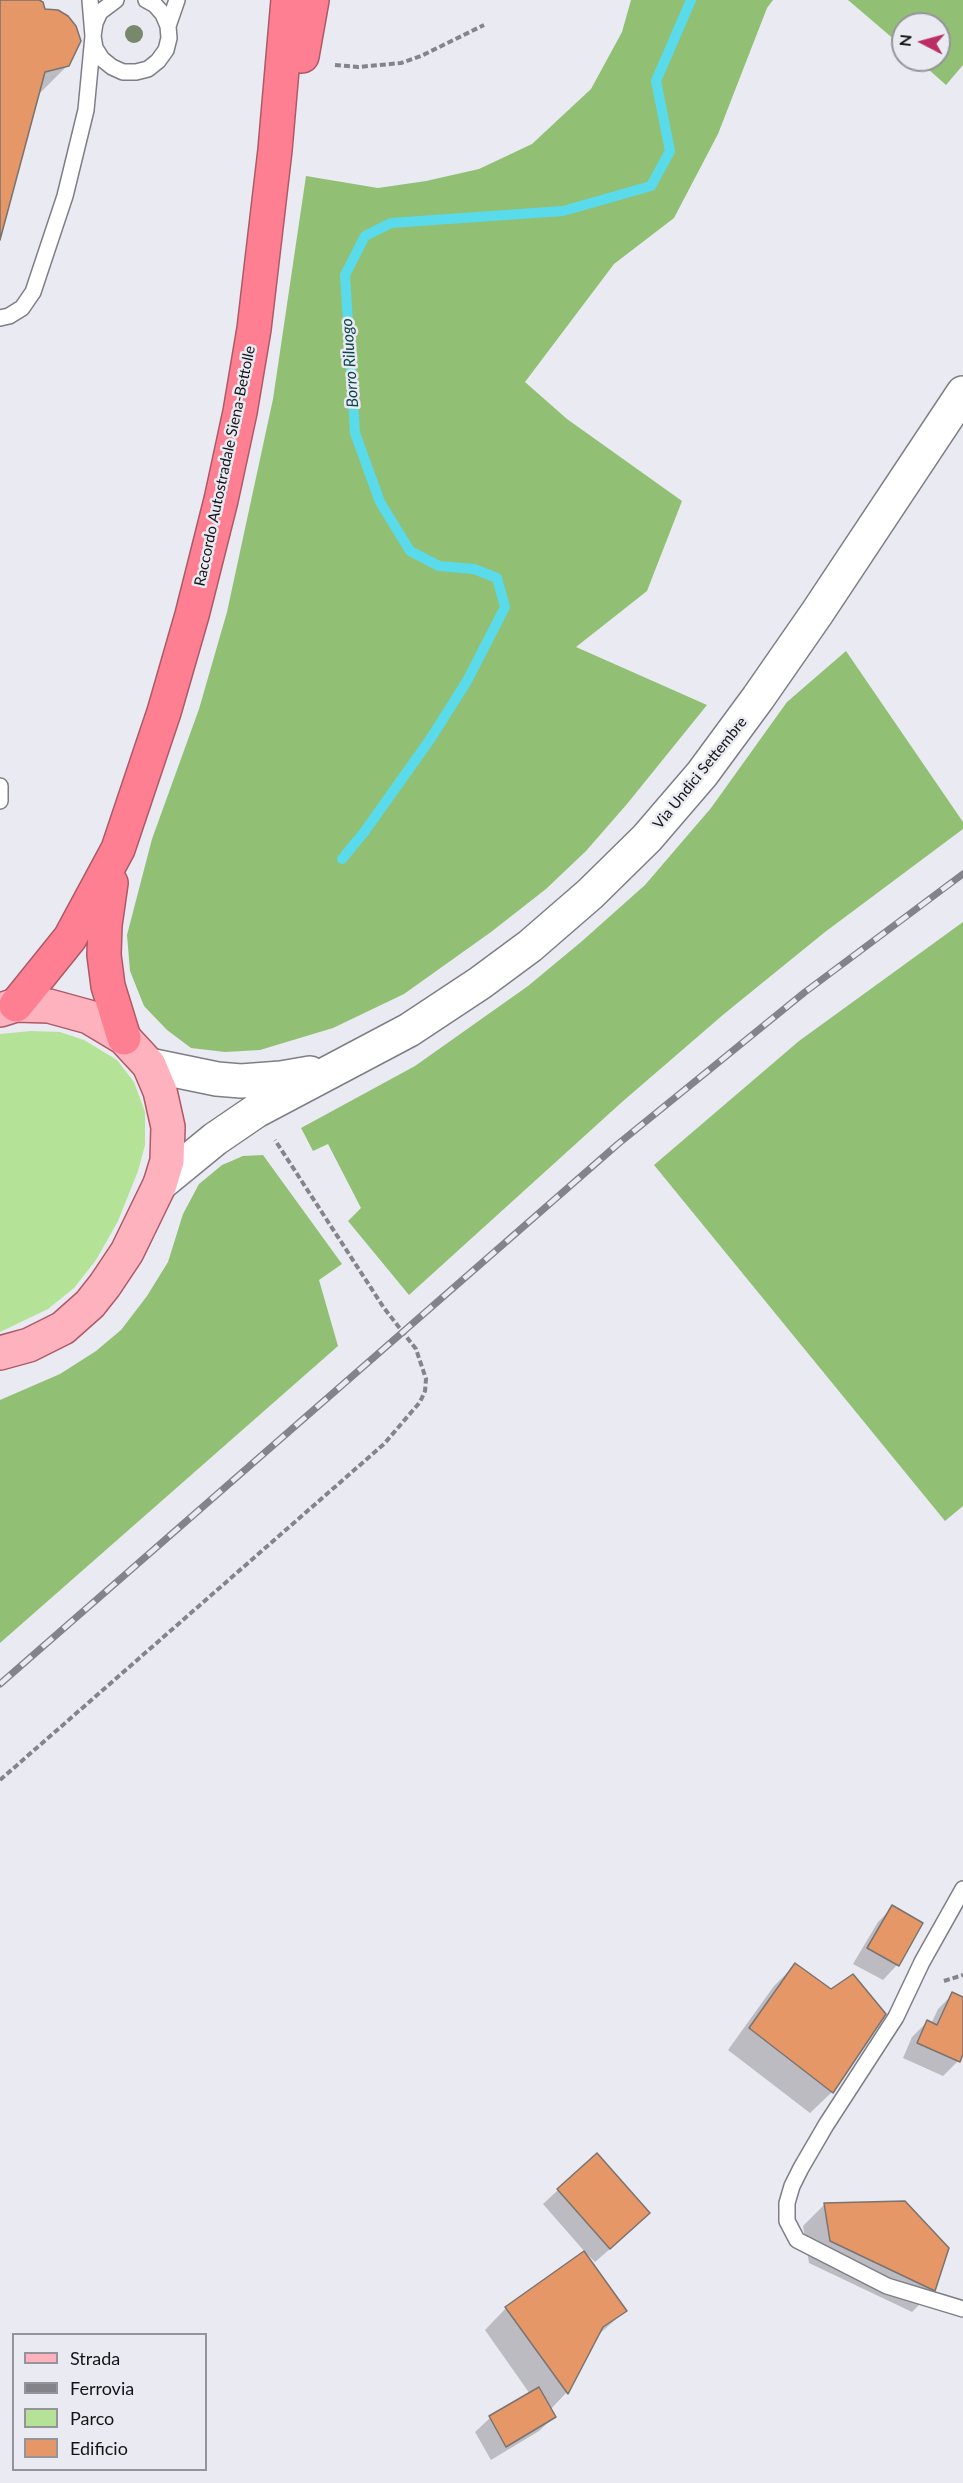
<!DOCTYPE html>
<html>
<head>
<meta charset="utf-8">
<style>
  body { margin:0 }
  #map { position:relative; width:963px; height:2483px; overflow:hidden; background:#eaeaf2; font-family:Lato,sans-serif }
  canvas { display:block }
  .legend { position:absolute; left:12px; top:2333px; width:195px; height:138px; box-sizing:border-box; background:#eaeaf2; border:2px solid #94949a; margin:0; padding:8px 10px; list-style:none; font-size:18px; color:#141417 }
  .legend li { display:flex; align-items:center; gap:12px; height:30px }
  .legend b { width:30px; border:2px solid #94949a }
  .north { position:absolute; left:891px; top:12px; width:60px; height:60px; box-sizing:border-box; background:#eaeaf2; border:2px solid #94949a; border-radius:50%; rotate:276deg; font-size:16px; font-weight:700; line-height:24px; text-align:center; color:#141417 }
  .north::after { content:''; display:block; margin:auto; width:21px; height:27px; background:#ba2e63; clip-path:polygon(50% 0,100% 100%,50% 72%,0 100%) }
</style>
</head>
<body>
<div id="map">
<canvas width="963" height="2483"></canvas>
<ul class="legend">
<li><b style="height:8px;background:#feb2be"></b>Strada</li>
<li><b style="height:8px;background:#838389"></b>Ferrovia</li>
<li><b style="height:16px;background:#b4e397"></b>Parco</li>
<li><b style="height:16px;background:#e69767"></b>Edificio</li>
</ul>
<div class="north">N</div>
</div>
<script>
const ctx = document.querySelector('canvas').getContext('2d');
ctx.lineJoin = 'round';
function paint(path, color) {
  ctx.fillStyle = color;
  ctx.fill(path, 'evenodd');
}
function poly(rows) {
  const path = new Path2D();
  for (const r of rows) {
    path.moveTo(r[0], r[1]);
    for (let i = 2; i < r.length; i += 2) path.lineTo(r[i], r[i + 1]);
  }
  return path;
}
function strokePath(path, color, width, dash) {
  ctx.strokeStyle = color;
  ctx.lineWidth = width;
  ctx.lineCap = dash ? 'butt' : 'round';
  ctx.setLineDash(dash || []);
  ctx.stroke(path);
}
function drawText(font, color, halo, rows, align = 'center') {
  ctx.font = font + ' Lato,sans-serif';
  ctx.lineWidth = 5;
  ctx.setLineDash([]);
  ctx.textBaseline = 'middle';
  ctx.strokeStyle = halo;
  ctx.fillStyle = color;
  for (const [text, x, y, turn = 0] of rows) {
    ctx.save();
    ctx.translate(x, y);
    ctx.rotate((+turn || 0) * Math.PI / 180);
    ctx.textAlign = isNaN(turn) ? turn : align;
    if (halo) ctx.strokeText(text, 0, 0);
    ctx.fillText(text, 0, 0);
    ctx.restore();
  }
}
paint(poly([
  [31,1031,60,1032,84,1040,117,1060,134,1082,145,1112,145,1145,138,1171,118,1221,96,1260,74,1288,48,1309,0,1332,0,1034]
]), '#b4e397');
paint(poly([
  [631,0,773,0,767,8,718,134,674,218,614,264,525,382,567,419,682,501,647,591,576,647,707,705,627,804,586,851,546,889,491,932,404,994,333,1028,260,1050,225,1052,191,1048,167,1030,144,1006,130,971,127,935,152,839,199,709,227,612,273,399,306,176,378,188,426,181,479,169,532,144,591,89,622,32],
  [848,0,963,0,963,65,946,85,918,60,939,60,939,24,903,24,903,47],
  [846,651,963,822,963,829,825,932,724,1014,622,1102,409,1295,348,1221,361,1208,328,1144,313,1151,301,1128,415,1066,528,986,581,942,645,885,711,808,787,702],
  [963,922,963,1506,945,1521,654,1165,799,1041],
  [263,1155,342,1264,319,1280,338,1346,0,1643,0,1400,60,1374,96,1351,121,1330,147,1296,168,1262,183,1214,199,1184,222,1165,243,1156]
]), '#91c074');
paint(poly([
  [0,0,37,0,68,65,37,96,0,235],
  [893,1907,921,1923,897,1965,883,1980,853,1964,878,1922],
  [795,1965,832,2092,810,2113,728,2050,774,1986],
  [953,1994,963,1998,963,2051,958,2061,943,2076,903,2058,912,2037,927,2022,931,2024,938,2009],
  [558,2190,634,2228,595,2262,587,2254,585,2255,625,2311,596,2337,566,2393,550,2410,554,2417,539,2431,491,2460,475,2432,490,2418,530,2394,485,2330,506,2308,585,2252,543,2204],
  [825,2204,934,2290,912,2312,809,2263,803,2226]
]), '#0003');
strokePath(poly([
  [342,859,365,831,431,738,467,681,505,607,497,578,474,569,439,566,410,551,380,502,355,433,345,275,365,236,391,223,563,211,651,186,670,151,656,81,691,0]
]), '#5adbec', 10);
const building = poly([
  [0,0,39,0,43,2,45,9,58,10,68,16,76,26,81,41,69,66,45,72,0,240,0,0],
  [892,1905,923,1923,899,1966,867,1948,892,1905],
  [795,1963,831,1989,853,1974,886,2014,833,2093,749,2028,795,1963],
  [952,1992,963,1997,963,2054,960,2062,917,2043,927,2020,937,2025,952,1992],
  [597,2153,650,2213,610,2249,557,2189,597,2153],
  [905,2201,949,2248,935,2291,830,2241,824,2203,905,2201],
  [584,2251,627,2311,603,2327,568,2394,505,2307,584,2251],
  [539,2387,556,2417,506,2447,489,2416,539,2387]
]);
paint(building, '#e69767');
strokePath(building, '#7a736f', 1.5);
const lane = poly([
  [116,0,100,12,95,23,93,36,95,48,102,59,112,67,123,72,136,72,148,69,158,61,166,50,169,38,168,26,163,14,155,5,146,0],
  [168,26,177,0],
  [0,318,9,316,22,308,33,292,65,196,86,110,93,36,90,0],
  [0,786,0,801],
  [963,1889,922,1962,896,2017,826,2125,801,2168,792,2186,787,2203,787,2221,797,2240,887,2286,963,2309]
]);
const secondary = poly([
  [149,1065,217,1079,241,1081,281,1078,310,1073],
  [160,1184,215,1139,256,1111,409,1030,480,983,530,946,590,894,647,838,702,774,758,698,817,613,963,393]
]);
const primary = poly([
  [0,1010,16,1005,49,1006,89,1017,124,1038,149,1065,160,1091,168,1127,167,1161,160,1184,127,1252,105,1285,90,1304,63,1328,29,1345,0,1353]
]);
const highway = poly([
  [302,56,312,0],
  [111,883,105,925,104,955,108,986,124,1038],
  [16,1005,70,938,118,849,164,712,192,615,221,500,240,412,254,329,275,150,288,0]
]);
strokePath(lane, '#7e7e86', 18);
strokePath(secondary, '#7e7e86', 36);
strokePath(primary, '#ac5a67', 36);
strokePath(highway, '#ac5a67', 36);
strokePath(poly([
  [335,65,358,67,401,63,421,56,484,25],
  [0,1780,384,1444,420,1402,425,1391,426,1379,416,1349,384,1308,275,1140],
  [944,1981,963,1975]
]), '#84848a', 4, [6, 3]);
strokePath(lane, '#fff', 15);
strokePath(secondary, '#fff', 33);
strokePath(primary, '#feb2be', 33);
strokePath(highway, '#fe7f92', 33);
const rail = poly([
  [0,1684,618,1144,805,992,963,874]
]);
strokePath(rail, '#838389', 7);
strokePath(rail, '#eaeaf2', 4.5, [14]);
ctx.fillStyle = '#78886d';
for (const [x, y] of [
  [134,34]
]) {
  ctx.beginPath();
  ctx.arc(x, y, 9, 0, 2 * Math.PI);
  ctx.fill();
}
drawText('15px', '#141417', '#eaeaf2', [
  ["Raccordo Autostradale Siena-Bettolle",225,466,-78],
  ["Via Undici Settembre",700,773,-51]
]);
drawText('italic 16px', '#09454c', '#eaeaf2', [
  ["Borro Riluogo",350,363,-94]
]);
</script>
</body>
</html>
